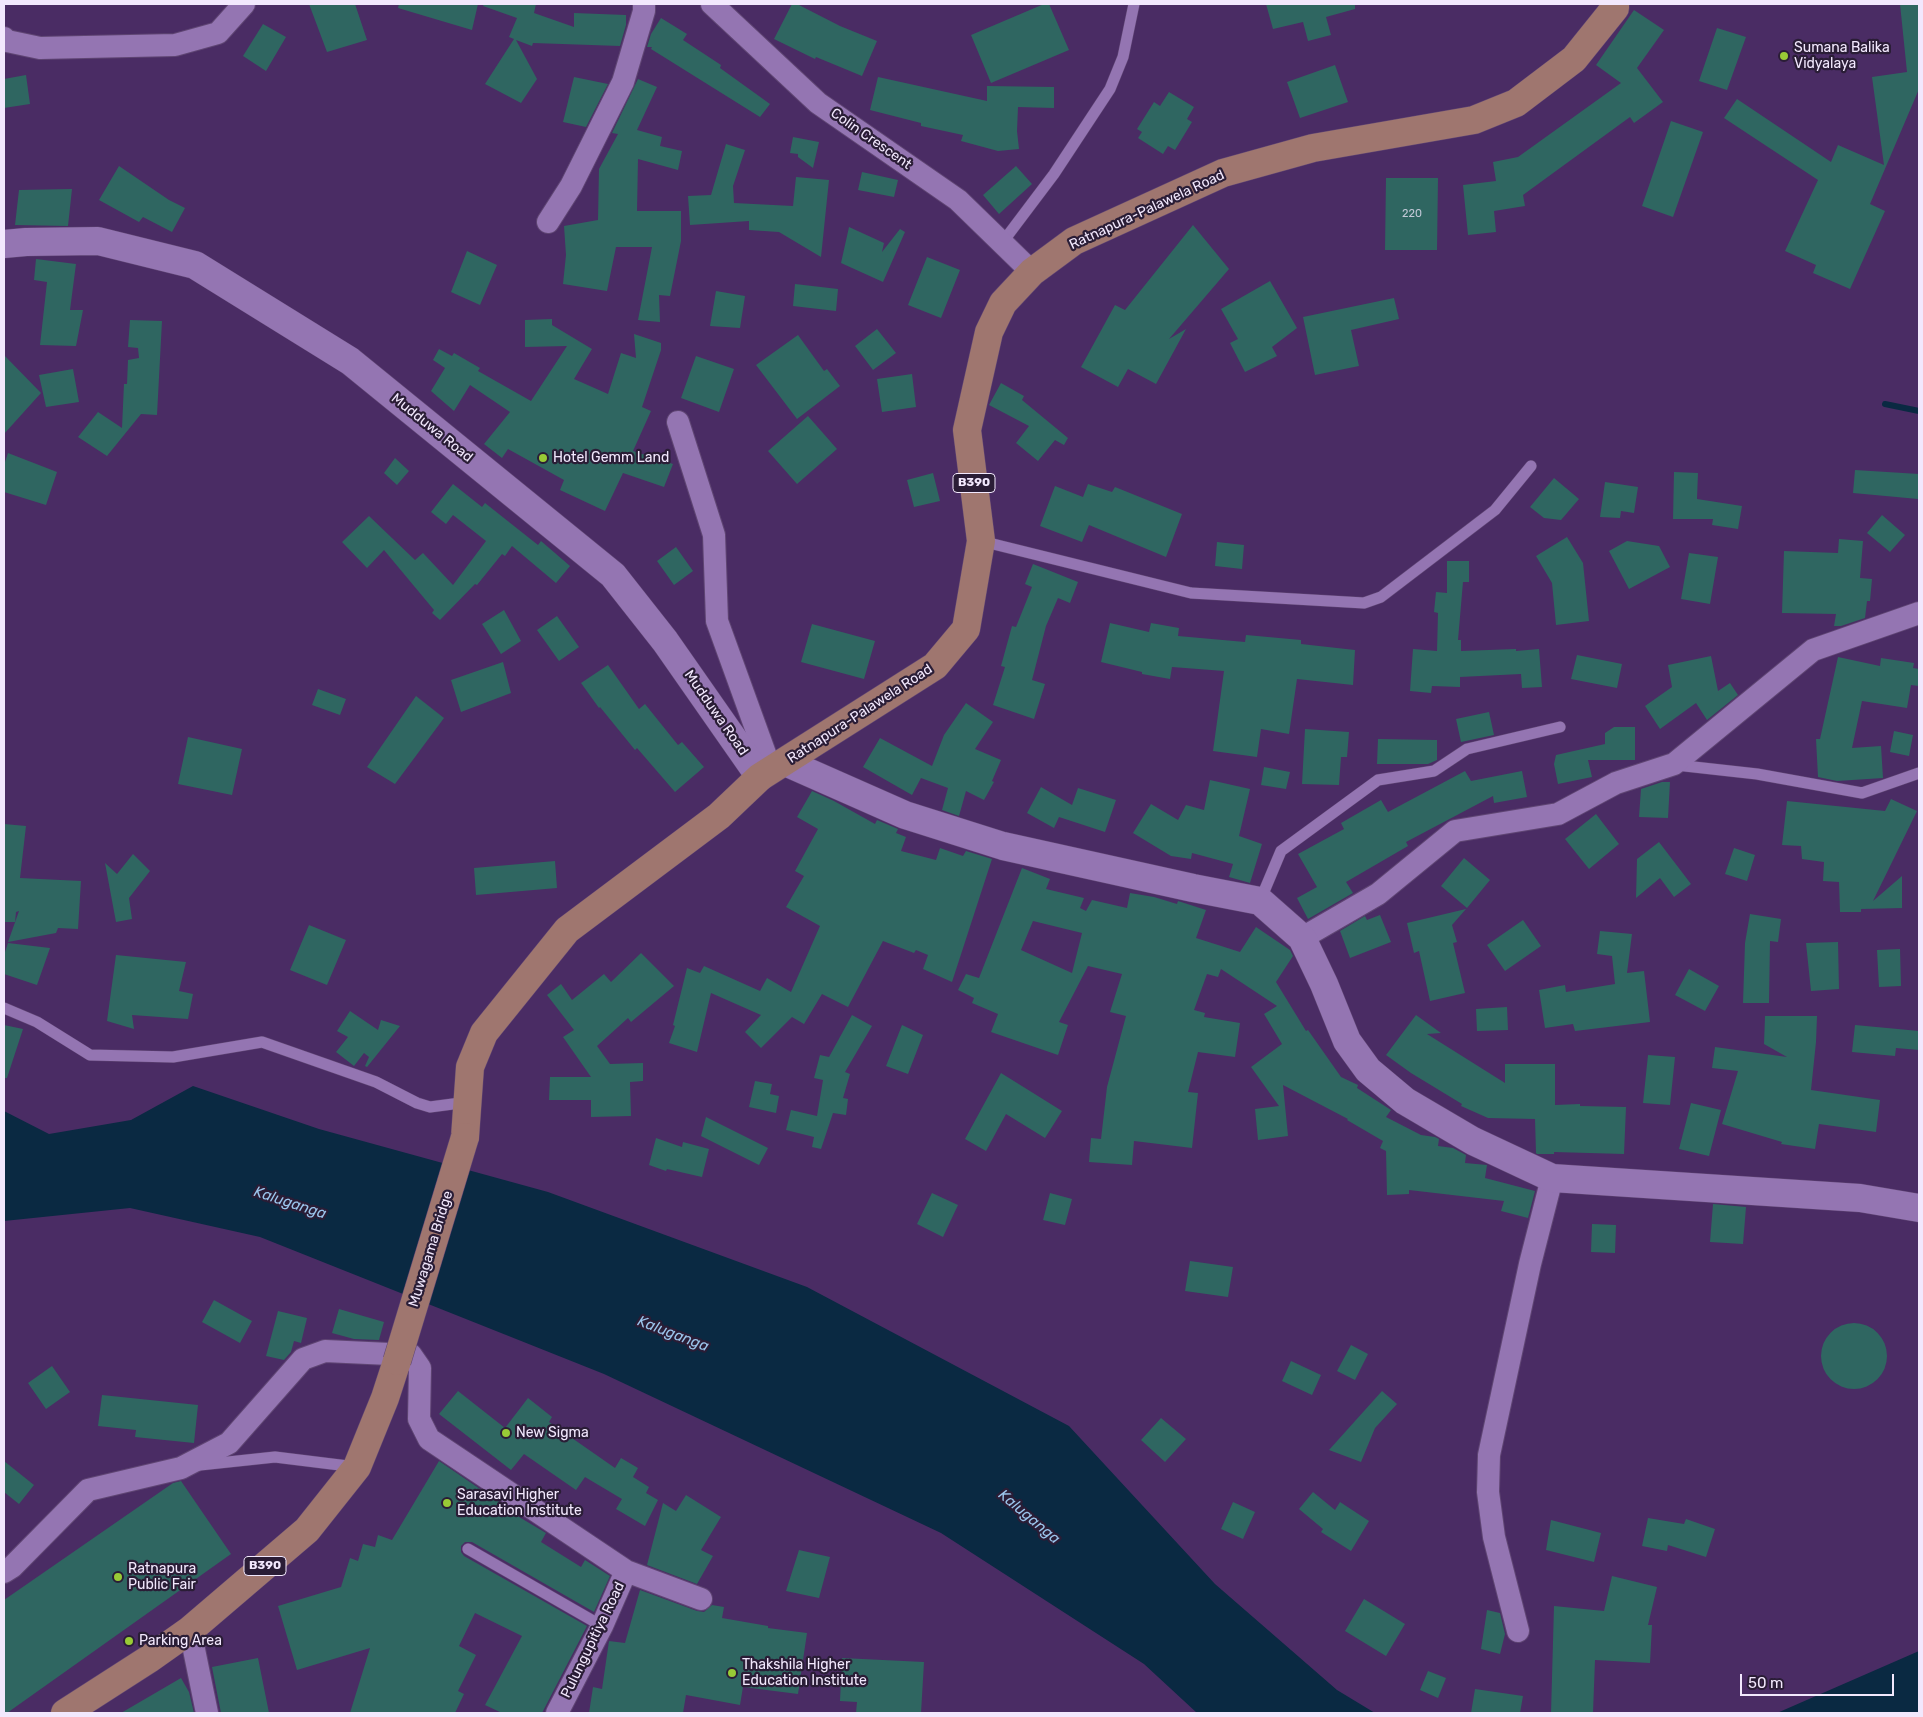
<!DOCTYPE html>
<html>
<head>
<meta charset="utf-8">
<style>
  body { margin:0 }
  #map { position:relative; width:1923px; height:1717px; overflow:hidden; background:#4a2c64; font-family:Rubik,sans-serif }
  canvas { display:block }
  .frame { position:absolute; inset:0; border:5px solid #f2e8fd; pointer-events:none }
  .scale { position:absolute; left:1740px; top:1674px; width:154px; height:22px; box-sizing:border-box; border:2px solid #f2e8fd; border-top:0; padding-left:6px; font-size:15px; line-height:18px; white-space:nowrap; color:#f2e8fd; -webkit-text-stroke:4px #2a1d36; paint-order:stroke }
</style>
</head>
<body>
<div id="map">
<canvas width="1923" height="1717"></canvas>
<div class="frame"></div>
<div class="scale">50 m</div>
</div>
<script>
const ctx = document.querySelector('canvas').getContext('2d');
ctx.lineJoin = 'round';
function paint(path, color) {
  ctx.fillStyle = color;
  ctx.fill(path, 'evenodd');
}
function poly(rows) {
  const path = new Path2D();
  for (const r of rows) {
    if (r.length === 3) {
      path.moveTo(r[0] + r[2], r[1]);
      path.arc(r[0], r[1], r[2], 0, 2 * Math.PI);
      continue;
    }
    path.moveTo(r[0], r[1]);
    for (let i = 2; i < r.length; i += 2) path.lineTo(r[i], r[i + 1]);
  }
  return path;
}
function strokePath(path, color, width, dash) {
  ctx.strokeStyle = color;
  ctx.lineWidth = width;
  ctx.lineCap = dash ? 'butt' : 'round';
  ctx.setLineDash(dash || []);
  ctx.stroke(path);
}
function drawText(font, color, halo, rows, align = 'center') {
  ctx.font = font + ' Rubik,sans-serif';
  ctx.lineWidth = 4.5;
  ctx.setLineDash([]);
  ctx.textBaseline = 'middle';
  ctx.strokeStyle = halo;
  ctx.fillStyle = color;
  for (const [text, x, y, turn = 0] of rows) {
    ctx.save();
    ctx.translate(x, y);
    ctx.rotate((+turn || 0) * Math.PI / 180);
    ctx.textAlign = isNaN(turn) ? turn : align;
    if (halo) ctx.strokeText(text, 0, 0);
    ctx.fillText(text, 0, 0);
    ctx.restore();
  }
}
paint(poly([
  [193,1086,319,1129,548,1192,807,1287,1069,1426,1215,1584,1337,1690,1375,1713,1197,1713,1144,1664,941,1533,604,1374,260,1237,130,1208,4,1221,4,1111,49,1134,131,1120],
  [1919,1651,1919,1713,1777,1713]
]), '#0a2942');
strokePath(poly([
  [1885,404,1919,411]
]), '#0a2942', 6);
paint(poly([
  [309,4,355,4,367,40,327,52],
  [399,4,478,4,472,30,398,8],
  [484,4,536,4,534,13,574,27,574,13,626,15,626,25,620,46,533,43,532,46,516,40,537,79,521,103,485,84,514,39,509,37,517,18,483,6],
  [792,4,797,4,840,26,877,41,862,76,816,57,815,59,774,39],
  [1044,4,1049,4,1069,50,991,83,971,35],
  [1266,4,1355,4,1355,9,1326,17,1331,35,1308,41,1303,22,1273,29],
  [1900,4,1919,4,1919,89,1870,204,1885,211,1850,289,1813,273,1816,265,1785,251,1818,180,1724,118,1737,99,1831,162,1838,145,1884,165,1872,77,1907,72],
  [1634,10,1664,30,1637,68,1663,102,1634,123,1630,117,1523,195,1525,206,1494,211,1496,232,1468,235,1463,185,1496,181,1493,162,1518,157,1621,83,1596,65],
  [661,18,687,34,683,40,721,65,720,68,770,104,760,117,651,49,652,47,647,47,651,34],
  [263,24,286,37,266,71,243,56],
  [1717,28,1746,37,1727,90,1699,81],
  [1335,65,1348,102,1300,118,1287,82],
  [26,75,30,104,4,108,4,79],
  [574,77,608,84,586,127,563,122],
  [878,77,987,101,987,86,1054,87,1054,108,1018,107,1017,131,1019,149,998,151,961,141,963,135,921,126,921,123,870,110],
  [638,79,657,87,637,130,662,137,660,146,682,151,678,170,638,159,637,211,681,211,681,241,670,296,659,295,660,322,638,320,652,247,616,247,607,291,563,284,566,255,564,226,598,220,599,169,618,134,612,133],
  [1169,92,1194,107,1187,119,1192,122,1175,150,1168,146,1163,154,1138,138,1142,132,1137,129,1154,102,1160,106],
  [1671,121,1703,132,1673,217,1642,206],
  [793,137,819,142,813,168,798,157,798,154,790,153],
  [726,144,745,150,733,186,734,203,793,206,796,177,829,180,821,257,779,232,749,230,749,221,690,225,688,196,711,195],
  [119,166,169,200,185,208,172,232,143,217,139,222,99,200],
  [1016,166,1032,184,999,214,983,195],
  [862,172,898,180,894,197,858,190],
  [1386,178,1438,178,1437,250,1385,250],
  [72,189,68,226,15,225,19,190],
  [1193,225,1229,269,1169,339,1186,329,1156,384,1128,369,1118,387,1081,367,1115,305,1125,310],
  [849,227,884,243,882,252,900,229,905,232,883,282,841,263],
  [467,251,497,265,480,305,451,292],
  [927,257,960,270,941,318,908,305],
  [36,259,76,264,70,310,83,310,76,346,40,345,47,282,34,280],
  [1270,281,1297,328,1272,347,1277,356,1245,372,1230,343,1238,339,1221,309],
  [795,284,838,289,836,311,793,306],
  [716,291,745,296,740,328,710,326],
  [1394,298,1399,319,1351,330,1359,366,1315,375,1303,317],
  [552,319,552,325,592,349,574,379,608,394,621,353,636,358,634,334,661,343,661,350,642,407,651,411,633,451,673,464,664,487,623,473,605,511,560,490,564,480,508,449,502,458,484,444,510,412,470,385,454,411,431,391,445,368,433,360,439,349,452,356,454,353,480,368,478,371,531,401,567,346,525,347,525,320],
  [130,320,162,321,157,415,141,414,107,456,78,437,98,412,122,428,124,384,127,384,128,360,139,358,138,348,128,347],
  [877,329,896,353,873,370,855,346],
  [798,335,824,371,827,369,840,386,797,419,756,365],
  [4,355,41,393,4,434],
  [696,356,734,369,719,412,681,398],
  [73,369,79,402,46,407,39,375],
  [912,374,916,407,882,412,877,379],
  [1001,383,1024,396,1022,400,1068,438,1064,445,1055,440,1038,461,1016,443,1029,426,989,405],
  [808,416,837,449,797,484,768,451],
  [8,453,57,472,46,505,4,492,4,465],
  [395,458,409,471,397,485,384,473],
  [1855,470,1919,474,1918,499,1853,493],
  [1674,472,1698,473,1697,499,1742,506,1738,529,1712,525,1713,519,1673,519],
  [933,473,940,501,914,507,907,480],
  [1554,478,1579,499,1561,520,1544,518,1530,507],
  [1605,482,1638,487,1634,513,1621,511,1620,518,1600,517],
  [453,484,482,507,485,503,538,545,541,541,570,566,556,583,512,546,505,556,502,554,477,585,475,584,440,620,432,613,434,610,384,550,367,568,342,542,369,516,415,560,423,553,453,585,486,541,453,515,446,524,431,512],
  [1088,484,1112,492,1115,487,1182,514,1166,557,1089,525,1082,542,1040,526,1055,486,1083,497],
  [1882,515,1905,535,1890,552,1867,533],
  [1567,537,1583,563,1589,621,1556,625,1552,583,1536,556],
  [1839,539,1863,541,1860,578,1872,579,1870,601,1867,601,1865,618,1841,626,1834,626,1836,614,1782,613,1784,551,1838,553],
  [1627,541,1659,546,1670,567,1629,589,1609,551],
  [1217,542,1244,545,1242,569,1215,566],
  [676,547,693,571,674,585,657,561],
  [1689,553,1718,557,1710,604,1681,599],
  [1447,561,1469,561,1469,582,1463,582,1458,640,1461,640,1461,651,1516,649,1516,651,1539,649,1542,687,1522,688,1521,674,1460,677,1460,687,1432,686,1431,693,1410,691,1413,649,1437,651,1438,613,1434,612,1436,592,1447,593],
  [1033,564,1078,582,1070,603,1058,598,1046,626,1032,680,1045,684,1034,719,993,705,1005,667,1001,666,1012,626,1016,627,1032,587,1025,584],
  [504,610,521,641,501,654,482,624],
  [557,616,579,647,559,661,537,630],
  [1110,623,1149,632,1151,623,1179,628,1178,636,1245,642,1246,635,1301,640,1301,644,1355,650,1353,685,1297,679,1289,734,1261,729,1257,757,1213,751,1224,671,1172,667,1170,679,1142,674,1142,672,1101,662],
  [812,624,875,641,864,679,801,662],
  [1577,655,1622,664,1617,688,1571,679],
  [1711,656,1718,691,1730,683,1738,695,1707,720,1696,703,1660,729,1645,706,1672,687,1668,665],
  [1838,657,1880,666,1881,658,1914,663,1913,668,1919,669,1919,686,1911,685,1907,708,1862,701,1852,748,1881,746,1883,778,1837,781,1818,777,1816,739,1820,739],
  [503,662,511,693,461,712,451,680],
  [608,665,639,709,645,704,678,745,682,742,704,767,675,792,637,748,635,750,600,707,599,708,581,683],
  [318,689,346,699,340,715,312,705],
  [416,696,444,718,395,784,367,767],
  [966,703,993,722,975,749,1001,760,992,781,994,782,984,800,966,791,959,816,942,810,948,788,921,778,912,795,863,767,880,738,932,766,944,735],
  [1489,712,1494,735,1461,742,1456,719],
  [1614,727,1635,727,1635,760,1588,760,1592,777,1558,784,1554,764,1556,755,1605,744,1605,733],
  [1305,729,1349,732,1347,757,1341,757,1339,785,1302,784],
  [1894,731,1913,735,1909,756,1890,752],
  [188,737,242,749,232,795,178,784],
  [1378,739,1437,740,1437,760,1428,764,1377,764],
  [1264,767,1290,772,1286,789,1261,785],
  [1465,771,1471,781,1522,771,1527,797,1494,803,1493,796,1406,842,1408,846,1346,882,1353,893,1308,919,1297,898,1317,887,1298,854,1344,829,1341,823,1381,800,1388,812],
  [1210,780,1250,789,1239,836,1262,844,1250,883,1229,877,1233,864,1192,853,1191,859,1171,856,1133,833,1151,804,1178,820,1186,805,1204,810],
  [1662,782,1670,782,1668,818,1639,817,1641,789],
  [1041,787,1072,805,1078,788,1116,800,1105,832,1059,817,1054,828,1027,813],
  [812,791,834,801,875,824,877,820,898,829,896,833,906,837,901,851,936,860,940,848,963,856,966,851,992,859,952,982,923,969,928,955,916,950,914,953,883,941,848,1007,822,994,804,1024,792,1017,761,1048,745,1032,761,1015,711,993,697,1052,669,1043,675,1026,673,1025,687,968,700,973,704,966,760,991,767,978,791,992,820,926,786,907,804,876,795,871,818,829,797,817],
  [1891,799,1917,811,1873,901,1902,876,1902,908,1861,909,1861,912,1840,912,1839,882,1823,881,1824,862,1802,859,1801,846,1782,845,1787,801,1885,811],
  [1596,814,1619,844,1589,869,1565,839],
  [4,824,26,826,20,878,81,881,78,929,58,928,56,933,8,942,19,911,16,912,15,922,4,922],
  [1659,842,1691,884,1674,897,1660,878,1636,898,1637,859],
  [1734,848,1755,855,1747,881,1725,874],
  [133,854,150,871,129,898,132,919,116,922,105,863,117,874],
  [1464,858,1490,880,1467,908,1441,886],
  [555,861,557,888,476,895,474,868],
  [1022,868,1050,879,1046,889,1084,898,1080,908,1086,911,1092,900,1127,908,1130,893,1154,897,1177,904,1178,901,1206,910,1196,938,1240,952,1256,927,1290,950,1293,956,1276,982,1306,1031,1308,1030,1341,1077,1358,1085,1357,1088,1391,1110,1386,1117,1421,1135,1435,1137,1439,1139,1438,1146,1453,1148,1466,1155,1465,1163,1487,1165,1485,1178,1535,1191,1528,1218,1501,1211,1504,1201,1409,1190,1409,1194,1387,1195,1386,1151,1380,1148,1383,1141,1347,1120,1348,1119,1283,1085,1288,1136,1258,1140,1255,1109,1279,1106,1251,1067,1282,1044,1264,1014,1277,1006,1221,969,1218,977,1207,974,1194,1010,1205,1013,1204,1017,1240,1023,1235,1057,1198,1052,1188,1092,1198,1093,1192,1148,1134,1141,1132,1165,1089,1162,1091,1138,1101,1139,1107,1087,1126,1016,1110,1012,1122,974,1088,966,1059,1022,1068,1025,1058,1055,991,1032,998,1014,972,1003,974,998,958,990,966,974,979,978],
  [1033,921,1082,933,1072,973,1021,950],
  [1466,909,1452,925,1457,942,1453,943,1465,993,1430,1001,1419,951,1414,953,1407,923],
  [1750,914,1781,919,1778,942,1770,941,1769,1003,1743,1003,1745,943],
  [1380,915,1391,942,1350,958,1340,931,1365,916,1367,920],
  [1523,920,1541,946,1505,971,1487,945],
  [309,925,346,940,327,985,290,970],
  [1600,931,1632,934,1627,973,1644,971,1650,1022,1575,1031,1573,1024,1545,1028,1539,990,1565,985,1566,992,1615,984,1612,956,1597,954],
  [1838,942,1839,989,1811,991,1806,943],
  [8,943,50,948,37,985,4,974,4,955],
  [1900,949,1901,986,1879,987,1877,950],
  [641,953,674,986,631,1022,628,1018,597,1046,610,1064,643,1063,643,1081,630,1082,631,1116,591,1117,591,1100,549,1100,550,1077,591,1077,563,1037,574,1030,547,995,561,984,572,1000,604,974,611,982],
  [116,955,186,962,179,991,193,994,188,1019,132,1015,134,1029,107,1021],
  [1689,969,1719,986,1705,1011,1675,995],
  [1507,1007,1508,1030,1477,1031,1476,1009],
  [350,1011,378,1030,381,1020,400,1026,367,1067,365,1066,369,1057,364,1053,354,1066,336,1052,348,1037,337,1031],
  [852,1015,872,1026,845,1072,850,1074,843,1098,848,1099,846,1115,833,1113,821,1149,812,1147,814,1137,786,1130,791,1110,817,1116,823,1080,814,1078,820,1055,829,1057],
  [1416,1015,1441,1033,1427,1034,1505,1083,1505,1064,1555,1064,1555,1105,1580,1104,1580,1106,1626,1107,1624,1154,1554,1152,1554,1154,1537,1154,1536,1153,1535,1119,1488,1118,1461,1106,1462,1104,1411,1073,1386,1055],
  [1765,1016,1817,1016,1816,1042,1811,1090,1880,1100,1876,1132,1819,1124,1815,1149,1781,1144,1782,1142,1722,1124,1738,1071,1712,1068,1715,1047,1787,1057,1764,1044],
  [4,1025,23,1029,7,1078,4,1078],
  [902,1025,923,1035,908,1074,886,1066],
  [1855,1025,1919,1031,1919,1050,1896,1048,1895,1056,1852,1052],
  [1648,1055,1675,1057,1670,1105,1643,1103],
  [1001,1073,1062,1111,1045,1138,1006,1114,986,1151,965,1139],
  [755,1081,772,1084,770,1094,779,1096,776,1113,749,1107],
  [1691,1103,1721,1110,1709,1156,1679,1149],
  [706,1117,768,1148,759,1165,701,1136],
  [656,1138,682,1147,683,1142,709,1149,702,1177,667,1169,666,1171,649,1165],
  [932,1193,958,1205,943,1237,917,1224],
  [1050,1193,1072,1199,1065,1225,1043,1220],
  [1713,1204,1746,1207,1743,1244,1710,1242],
  [1592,1224,1616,1225,1615,1253,1591,1252],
  [1190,1261,1233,1267,1228,1297,1185,1291],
  [214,1300,252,1321,240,1343,202,1322],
  [339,1309,384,1322,379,1340,354,1339,332,1333],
  [278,1311,307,1318,301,1343,294,1341,291,1352,284,1360,266,1356],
  [1854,1356,33],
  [1351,1345,1368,1354,1355,1380,1337,1371],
  [1291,1361,1321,1375,1312,1395,1282,1381],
  [52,1366,70,1392,46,1409,28,1383],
  [458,1391,505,1428,528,1398,552,1417,549,1422,615,1468,621,1458,638,1468,633,1477,649,1487,646,1493,658,1500,645,1526,616,1509,622,1499,585,1477,576,1490,524,1454,511,1470,439,1414],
  [1382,1391,1397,1404,1375,1428,1361,1462,1329,1450],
  [102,1395,198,1405,194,1443,135,1437,136,1430,98,1426],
  [1161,1418,1186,1439,1165,1462,1141,1440],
  [4,1461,34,1485,19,1504,4,1492],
  [439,1461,505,1506,504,1508,546,1533,541,1542,581,1567,585,1560,610,1576,594,1612,472,1542,465,1542,461,1546,461,1552,464,1556,587,1626,542,1713,502,1713,485,1705,522,1636,475,1613,459,1646,476,1655,458,1691,464,1694,455,1713,350,1713,370,1648,297,1670,278,1606,341,1587,350,1558,358,1561,363,1544,375,1547,378,1535,392,1540],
  [181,1481,231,1554,7,1713,4,1713,4,1600,173,1483],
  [1313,1492,1335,1510,1340,1502,1369,1521,1351,1551,1321,1532,1323,1529,1299,1509],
  [686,1495,721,1517,701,1550,713,1556,697,1584,647,1565,663,1503,676,1511],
  [1233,1502,1255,1512,1243,1539,1221,1529],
  [1648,1518,1684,1524,1686,1519,1715,1529,1706,1557,1668,1545,1667,1551,1642,1546],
  [1551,1520,1601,1533,1594,1562,1546,1550],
  [799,1550,830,1557,819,1598,786,1591],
  [1612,1576,1657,1587,1648,1625,1652,1625,1650,1663,1595,1660,1593,1713,1551,1713,1554,1606,1604,1611],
  [640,1590,697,1611,704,1612,712,1605,724,1607,722,1618,768,1626,768,1628,807,1633,798,1694,743,1687,740,1705,686,1695,683,1713,589,1713,593,1687,602,1689,609,1641,625,1643],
  [1364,1599,1405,1624,1386,1656,1345,1631],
  [1487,1610,1500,1613,1505,1634,1500,1654,1481,1649],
  [258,1658,269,1713,221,1713,212,1667],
  [842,1658,924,1662,921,1713,856,1713,857,1702,840,1701],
  [1428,1671,1446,1678,1438,1698,1420,1690],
  [181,1678,189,1692,194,1713,121,1713],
  [1475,1689,1523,1696,1520,1713,1471,1713]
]), '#2f6661');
const lane = poly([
  [1002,243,1054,174,1110,89,1123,57,1134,4],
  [981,541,1191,593,1364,603,1381,597,1495,510,1531,466],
  [1676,765,1757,774,1862,793,1919,773],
  [1260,901,1281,851,1378,780,1434,771,1467,749,1560,727],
  [4,1008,37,1022,90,1055,173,1057,262,1042,376,1082,417,1103,430,1107,468,1102],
  [200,1465,275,1457,356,1467],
  [468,1549,602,1626]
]);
const street = poly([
  [712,4,818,103,958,200,1032,272],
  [4,38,7,41,40,48,175,45,218,33,244,4],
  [548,222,571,186,623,82,644,11,644,4],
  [678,422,714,535,717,621,771,770],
  [1302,938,1378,894,1455,831,1558,814,1616,783,1674,764,1813,650,1919,613],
  [626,1571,701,1599],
  [4,1572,12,1567,88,1490,181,1468,229,1443,303,1359,325,1351,411,1355,420,1368,419,1419,429,1439,626,1571,602,1626,557,1713],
  [190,1630,207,1713],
  [1518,1631,1494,1537,1488,1492,1489,1455,1530,1264,1552,1178]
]);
const secondary = poly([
  [4,244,26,242,98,241,195,265,350,361,613,575,665,641,760,777],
  [785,762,905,815,1003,846,1193,888,1260,901,1302,938,1324,984,1347,1041,1368,1070,1405,1101,1473,1141,1552,1178,1860,1198,1919,1208]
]);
const primary = poly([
  [465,1137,470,1067,484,1033,567,930,719,816,760,777,935,666,966,629,981,541,967,430,989,332,1003,303,1032,272,1074,241,1223,173,1313,148,1474,120,1516,103,1574,59,1615,8,1615,4],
  [65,1713,149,1659,190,1630,307,1530,357,1467,385,1398,397,1361]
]);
strokePath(lane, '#5f4573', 12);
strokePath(street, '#5f4573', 24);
strokePath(secondary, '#5f4573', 29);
strokePath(primary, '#5f4573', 29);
strokePath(lane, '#9475b2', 11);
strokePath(street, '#9475b2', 22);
strokePath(secondary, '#9475b2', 28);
strokePath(primary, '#9f766f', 28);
const primaryBridge = poly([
  [397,1361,465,1137]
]);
strokePath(primaryBridge, '#5f4573', 29, []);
strokePath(primaryBridge, '#9f766f', 28);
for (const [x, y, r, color] of [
  [1784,56,5,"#99cb36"],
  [543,458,5,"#99cb36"],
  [506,1433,5,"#99cb36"],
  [447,1503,5,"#99cb36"],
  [118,1577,5,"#99cb36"],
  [129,1641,5,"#99cb36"],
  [732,1673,5,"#99cb36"]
]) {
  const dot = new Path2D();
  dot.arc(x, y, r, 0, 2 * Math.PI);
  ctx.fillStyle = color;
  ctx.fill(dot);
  strokePath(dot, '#2a1d36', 2);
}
drawText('11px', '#c1c8d6', null, [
  ["220",1412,214]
]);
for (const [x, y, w] of [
  [974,483,42],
  [265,1566,42]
]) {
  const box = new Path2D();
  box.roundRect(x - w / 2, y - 9.5, w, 19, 4);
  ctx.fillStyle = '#2a1d36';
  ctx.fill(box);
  strokePath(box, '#f2e8fd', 1);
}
drawText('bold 12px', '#f2e8fd', null, [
  ["B390",974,483],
  ["B390",265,1566]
]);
drawText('14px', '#f2e8fd', '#2a1d36', [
  ["Sumana Balika",1794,48],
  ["Vidyalaya",1794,64],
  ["Hotel Gemm Land",553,458],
  ["New Sigma",516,1433],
  ["Sarasavi Higher",457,1495],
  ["Education Institute",457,1511],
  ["Ratnapura",128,1569],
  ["Public Fair",128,1585],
  ["Parking Area",139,1641],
  ["Thakshila Higher",742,1665],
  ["Education Institute",742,1681]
], 'left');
drawText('14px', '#f2e8fd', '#2a1d36', [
  ["Colin Crescent",871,139,35],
  ["Ratnapura-Palawela Road",1147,210,-25],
  ["Mudduwa Road",432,428,39],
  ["Mudduwa Road",716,713,55],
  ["Ratnapura-Palawela Road",860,714,-33],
  ["Muwagama Bridge",431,1249,-73],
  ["Pulungupitiya Road",593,1640,-64]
]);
drawText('italic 15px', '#9bc5ec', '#2a1d36', [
  ["Kaluganga",290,1203,18],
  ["Kaluganga",673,1334,21],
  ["Kaluganga",1029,1517,40]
]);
</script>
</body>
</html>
